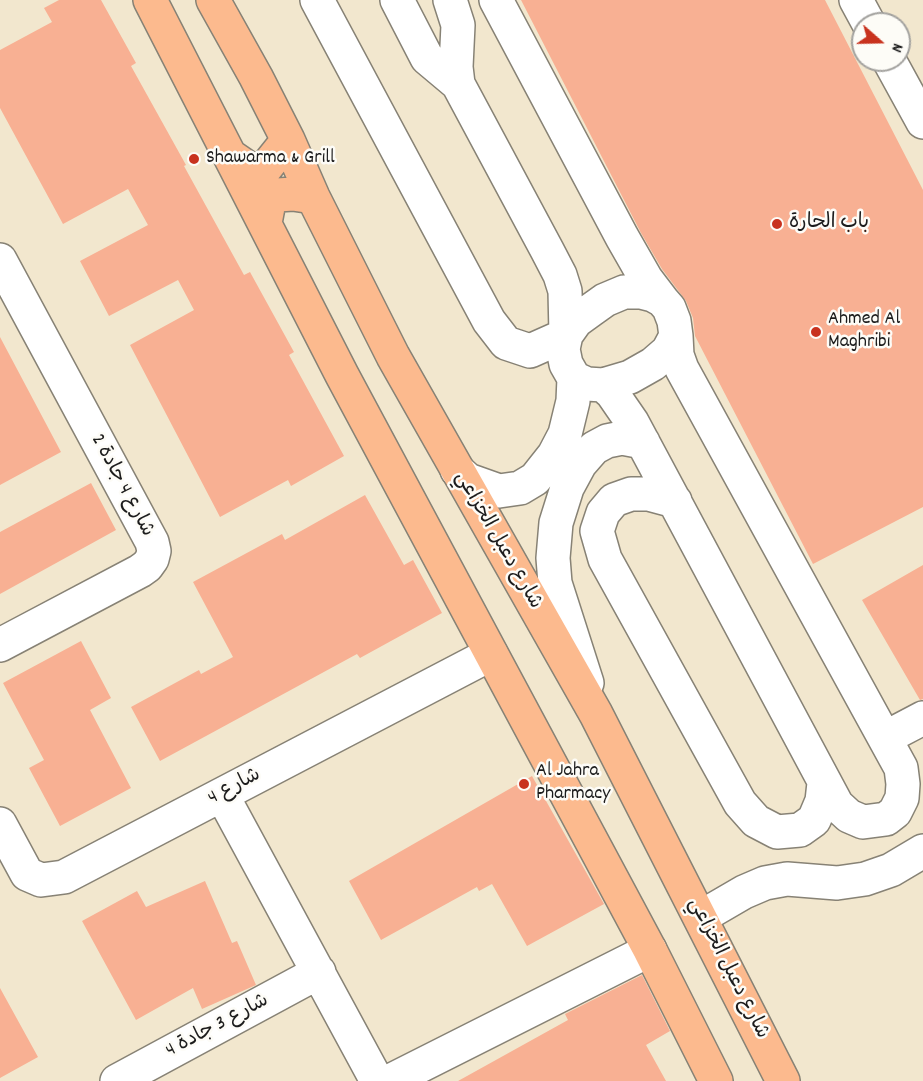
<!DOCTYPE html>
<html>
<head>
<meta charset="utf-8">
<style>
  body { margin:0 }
  #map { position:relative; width:923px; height:1081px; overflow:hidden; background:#f2e7ce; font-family:Dekko,sans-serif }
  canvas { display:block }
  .north { position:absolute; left:851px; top:12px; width:60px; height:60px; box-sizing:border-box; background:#fdfcf7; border:2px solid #a3a29f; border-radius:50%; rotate:110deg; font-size:16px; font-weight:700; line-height:24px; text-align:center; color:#1c1c1c }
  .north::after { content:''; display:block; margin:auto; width:21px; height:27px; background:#c8321e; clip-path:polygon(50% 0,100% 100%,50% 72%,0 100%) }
</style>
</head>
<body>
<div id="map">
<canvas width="923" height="1081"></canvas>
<div class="north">N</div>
</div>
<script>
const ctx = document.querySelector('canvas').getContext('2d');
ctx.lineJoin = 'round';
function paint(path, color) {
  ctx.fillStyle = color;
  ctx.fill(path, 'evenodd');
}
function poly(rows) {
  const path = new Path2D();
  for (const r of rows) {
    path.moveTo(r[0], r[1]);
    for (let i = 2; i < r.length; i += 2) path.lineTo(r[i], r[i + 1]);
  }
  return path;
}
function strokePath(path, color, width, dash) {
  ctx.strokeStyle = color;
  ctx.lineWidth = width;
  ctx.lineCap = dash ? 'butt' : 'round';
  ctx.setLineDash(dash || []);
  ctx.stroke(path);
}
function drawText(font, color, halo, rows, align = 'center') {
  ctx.font = font + ' Dekko,"Playpen Sans Arabic",sans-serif';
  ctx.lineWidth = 5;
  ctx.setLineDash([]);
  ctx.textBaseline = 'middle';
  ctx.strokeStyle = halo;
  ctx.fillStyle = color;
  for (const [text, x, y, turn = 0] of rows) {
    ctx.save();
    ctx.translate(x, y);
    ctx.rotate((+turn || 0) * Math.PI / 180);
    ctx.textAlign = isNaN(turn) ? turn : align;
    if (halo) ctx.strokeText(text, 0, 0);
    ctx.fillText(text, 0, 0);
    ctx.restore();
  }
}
paint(poly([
  [59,0,101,0,136,63,131,66,186,165,184,166,244,275,250,272,294,352,289,355,344,456,291,486,288,480,220,517,130,345,194,310,178,280,109,316,80,261,148,225,128,189,63,224,0,108,0,50,52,22,44,8],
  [521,0,825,0,923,190,923,507,813,564,695,336,693,318,686,301,662,269,641,233],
  [0,337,61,452,0,485],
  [91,483,116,530,0,594,0,532],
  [365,495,404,565,413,560,442,613,360,658,357,654,160,761,131,707,199,670,201,674,233,657,193,582,282,534,285,540],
  [923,565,923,699,920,700,862,600],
  [81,641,111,698,90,710,131,788,60,826,29,768,44,760,3,683],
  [532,776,604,904,527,946,492,884,479,891,477,887,381,940,349,881],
  [205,881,232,943,237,941,256,985,202,1009,193,988,136,1020,82,921,137,891,146,907],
  [642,975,670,1031,646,1045,666,1081,458,1081,568,1020,565,1014],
  [0,988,38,1057,0,1078]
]), '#f8b093');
const minor = poly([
  [317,0,489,321,506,343,530,351,566,335,565,291,560,275,547,250,458,84,456,67,458,25,450,0],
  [397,0,427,58,458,84],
  [496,0,622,237,646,279,662,300],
  [856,0,869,24],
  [889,60,923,122],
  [0,260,152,542,154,551,152,559,147,566,140,571,0,645],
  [603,385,630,377,653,364,668,351,676,336,674,321,669,308,662,300,653,295,641,292,624,292,605,300,591,310,576,321,566,335,563,349,566,364,574,378,587,384,603,385,612,393,632,422,837,805,849,816,863,822,886,819,895,812,902,798,903,784,901,768,682,369,677,355,676,336],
  [457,470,468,480,499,491,520,488,535,479,554,455,565,434,573,401,574,378],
  [675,501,649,494,631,494,614,500,603,513,597,531,605,559,740,803,756,821,777,832,800,830,814,820,822,801,824,783],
  [587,683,555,583,553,558,556,523,567,488,580,464,594,448,607,441,622,438,643,442],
  [885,738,923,718],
  [222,795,377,1081],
  [0,824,27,874,41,880,64,877,491,654],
  [701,917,744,892,765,883,787,879,837,883,865,879,891,870,923,851],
  [117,1081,319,972],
  [390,1081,650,950]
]);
const major = poly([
  [150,0,342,375,650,950,716,1081],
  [213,0,256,77,288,140,313,197,393,356,596,714,783,1081],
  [232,157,248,168,264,170,288,140],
  [265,223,269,202,278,195,293,194,313,197]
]);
strokePath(minor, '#878275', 36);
strokePath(major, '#878275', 36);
strokePath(minor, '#fff', 33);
strokePath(major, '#fcba8e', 33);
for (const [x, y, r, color] of [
  [194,159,6,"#c8321e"],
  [777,224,6,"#c8321e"],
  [816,332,6,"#c8321e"],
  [524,784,6,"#c8321e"]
]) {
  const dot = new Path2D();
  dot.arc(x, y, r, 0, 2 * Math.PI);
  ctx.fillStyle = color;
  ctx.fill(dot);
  strokePath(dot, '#fdfcf7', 2);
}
drawText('20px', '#1c1c1c', '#fdfcf7', [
  ["Shawarma & Grill",206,159],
  ["باب الحارة",789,224],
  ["Ahmed Al",828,320],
  ["Maghribi",828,343],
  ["Al Jahra",536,772],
  ["Pharmacy",536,795]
], 'left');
drawText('20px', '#1c1c1c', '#fdfcf7', [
  ["شارع 4 جادة 2",121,486,62],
  ["شارع دعبل الخزاعي",497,541,60],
  ["شارع 4",235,788,-28],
  ["شارع دعبل الخزاعي",727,969,63],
  ["شارع 3 جادة 4",218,1027,-28]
]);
</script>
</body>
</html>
